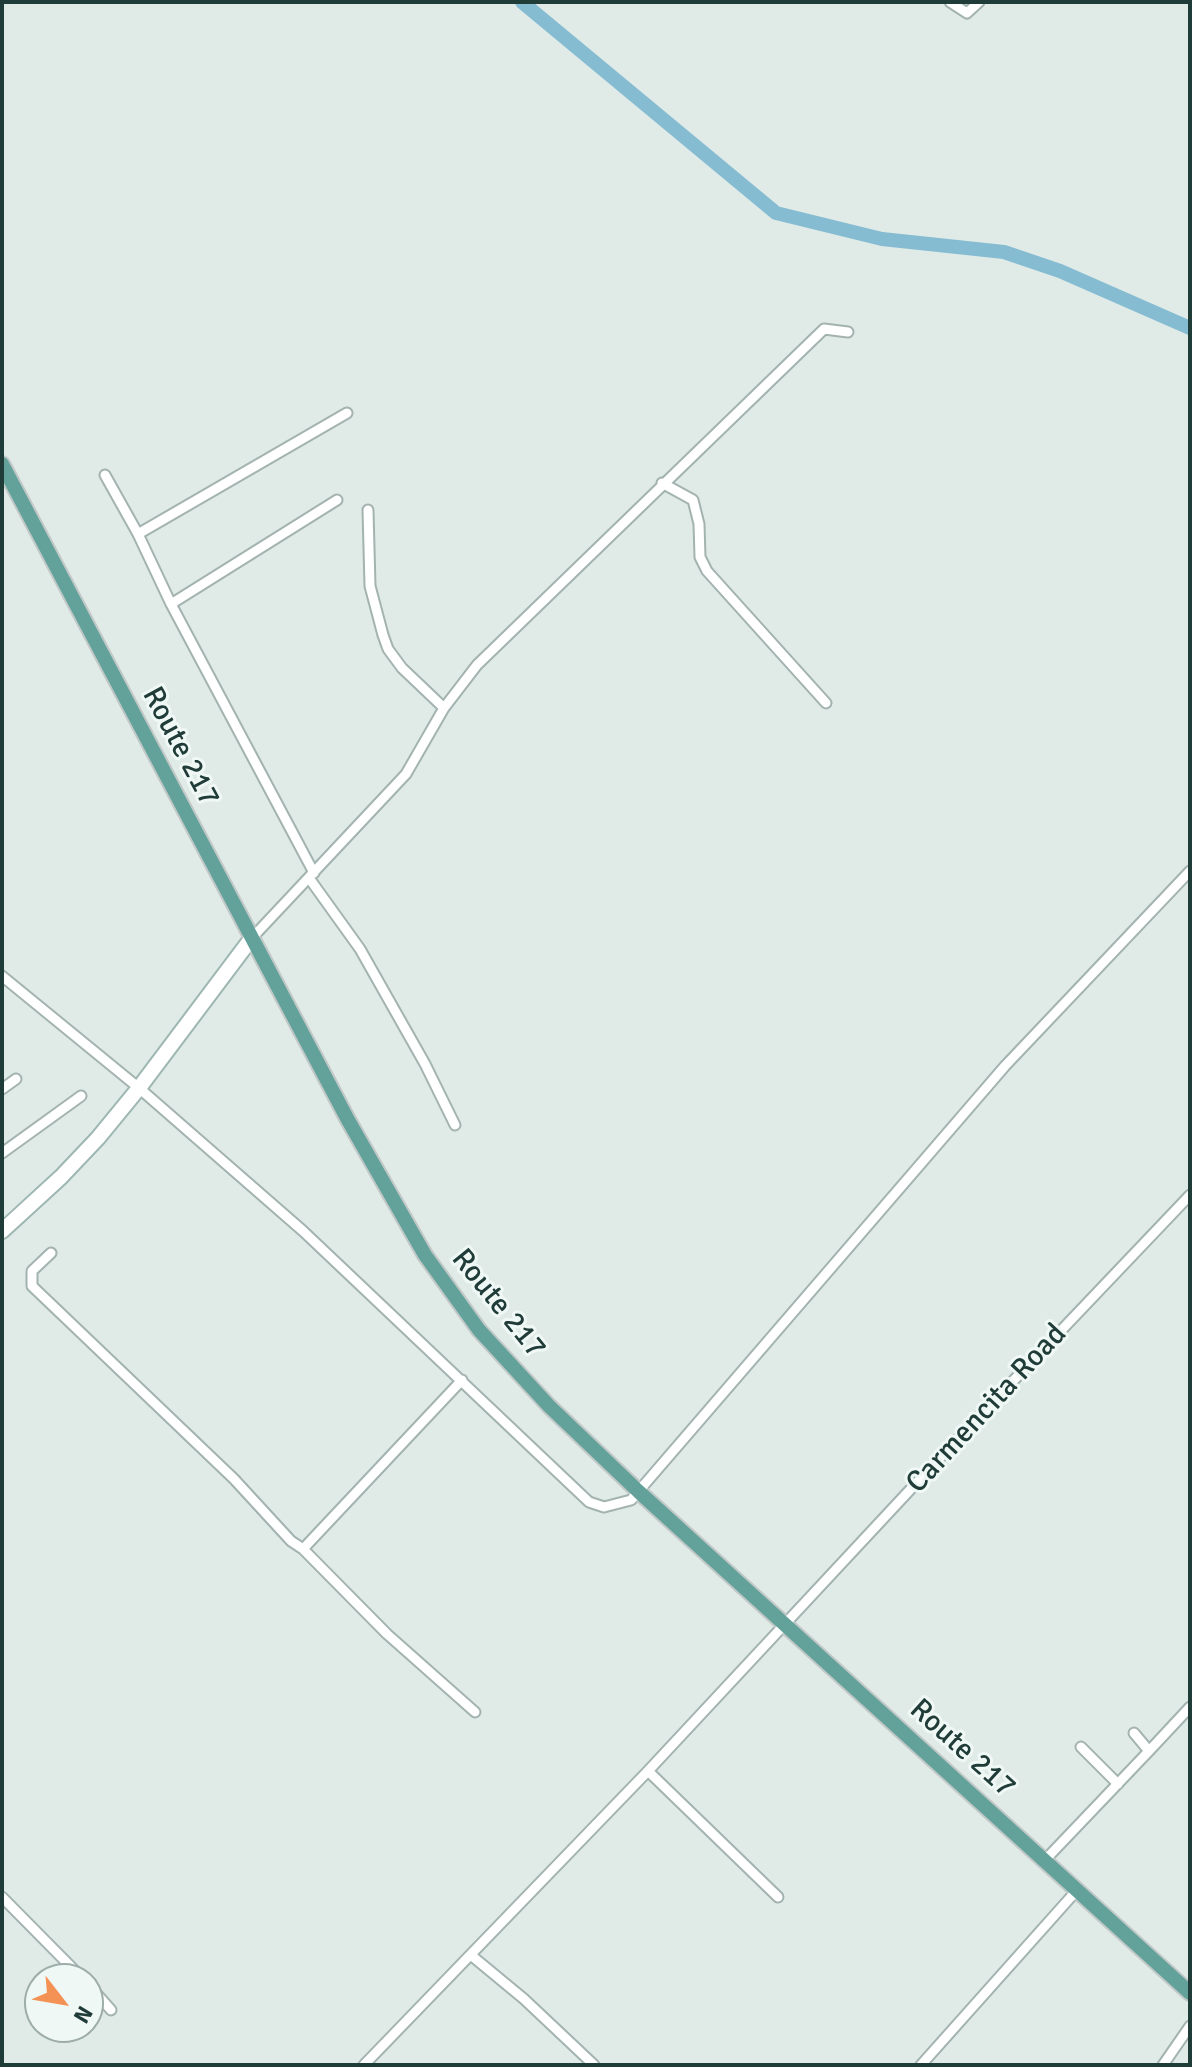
<!DOCTYPE html>
<html>
<head>
<meta charset="utf-8">
<style>
  body { margin:0 }
  #map { position:relative; width:1192px; height:2067px; overflow:hidden; background:#e0ebe8; font-family:Signika,sans-serif }
  canvas { display:block }
  .frame { position:absolute; inset:0; border:4px solid #203c38; pointer-events:none }
  .north { position:absolute; left:24px; top:1963px; width:80px; height:80px; box-sizing:border-box; background:#f0f8f5; border:2px solid #9dada9; border-radius:50%; rotate:121deg; font-size:22px; font-weight:700; line-height:32px; text-align:center; color:#203c38 }
  .north::after { content:''; display:block; margin:auto; width:28px; height:36px; background:#f49255; clip-path:polygon(50% 0,100% 100%,50% 72%,0 100%) }
</style>
</head>
<body>
<div id="map">
<canvas width="1192" height="2067"></canvas>
<div class="frame"></div>
<div class="north">N</div>
</div>
<script>
const ctx = document.querySelector('canvas').getContext('2d');
ctx.lineJoin = 'round';
function poly(rows) {
  const path = new Path2D();
  for (const r of rows) {
    path.moveTo(r[0], r[1]);
    for (let i = 2; i < r.length; i += 2) path.lineTo(r[i], r[i + 1]);
  }
  return path;
}
function strokePath(path, color, width, dash) {
  ctx.strokeStyle = color;
  ctx.lineWidth = width;
  ctx.lineCap = dash ? 'butt' : 'round';
  ctx.setLineDash(dash || []);
  ctx.stroke(path);
}
function drawText(font, color, halo, rows, align = 'center') {
  ctx.font = font + ' Signika,sans-serif';
  ctx.lineWidth = 6;
  ctx.setLineDash([]);
  ctx.textBaseline = 'middle';
  ctx.strokeStyle = halo;
  ctx.fillStyle = color;
  for (const [text, x, y, turn = 0] of rows) {
    ctx.save();
    ctx.translate(x, y);
    ctx.rotate((+turn || 0) * Math.PI / 180);
    ctx.textAlign = isNaN(turn) ? turn : align;
    if (halo) ctx.strokeText(text, 0, 0);
    ctx.fillText(text, 0, 0);
    ctx.restore();
  }
}
strokePath(poly([
  [522,2,776,213,882,239,1004,252,1060,271,1190,328]
]), '#86bcd2', 14);
const street = poly([
  [950,2,967,13,979,2],
  [105,475,138,534,171,604,314,873],
  [662,483,693,500,699,524,700,557,707,571,826,703],
  [368,510,370,586,383,635,388,649,402,668,444,708],
  [138,534,347,413],
  [171,604,337,500],
  [309,878,360,949,425,1064,455,1125],
  [251,939,406,774,444,708,477,665,824,329,848,332],
  [2,976,139,1088,303,1231,589,1502,604,1507,631,1500,1005,1066,1190,871],
  [2,1089,16,1079],
  [2,1153,81,1096],
  [51,1253,32,1271,32,1286,234,1479,291,1541,303,1549,387,1634,475,1712],
  [303,1549,462,1380],
  [1134,1733,1149,1751,1190,1707],
  [1081,1747,1118,1784],
  [648,1771,778,1897],
  [1046,1859,1149,1751],
  [2,1897,83,1979],
  [472,1956,524,1999,594,2065],
  [88,1984,111,2010],
  [364,2065,648,1771,935,1463,1190,1195],
  [921,2065,1078,1889],
  [1163,2065,1190,2026]
]);
const secondary = poly([
  [2,1231,61,1177,98,1138,139,1088,251,939]
]);
const primary = poly([
  [2,464,348,1120,425,1255,479,1330,549,1406,638,1491,1190,1993]
]);
strokePath(street, '#a3b3b0', 13);
strokePath(secondary, '#9eb7b2', 18);
strokePath(primary, '#c1c8c7', 18);
strokePath(street, '#fff', 9);
strokePath(secondary, '#fff', 14);
strokePath(primary, '#63a29a', 14);
drawText('30px', '#203c38', '#f0f8f5', [
  ["Route 217",180,747,62],
  ["Route 217",498,1304,51],
  ["Carmencita Road",987,1409,-47],
  ["Route 217",962,1749,42]
]);
</script>
</body>
</html>
